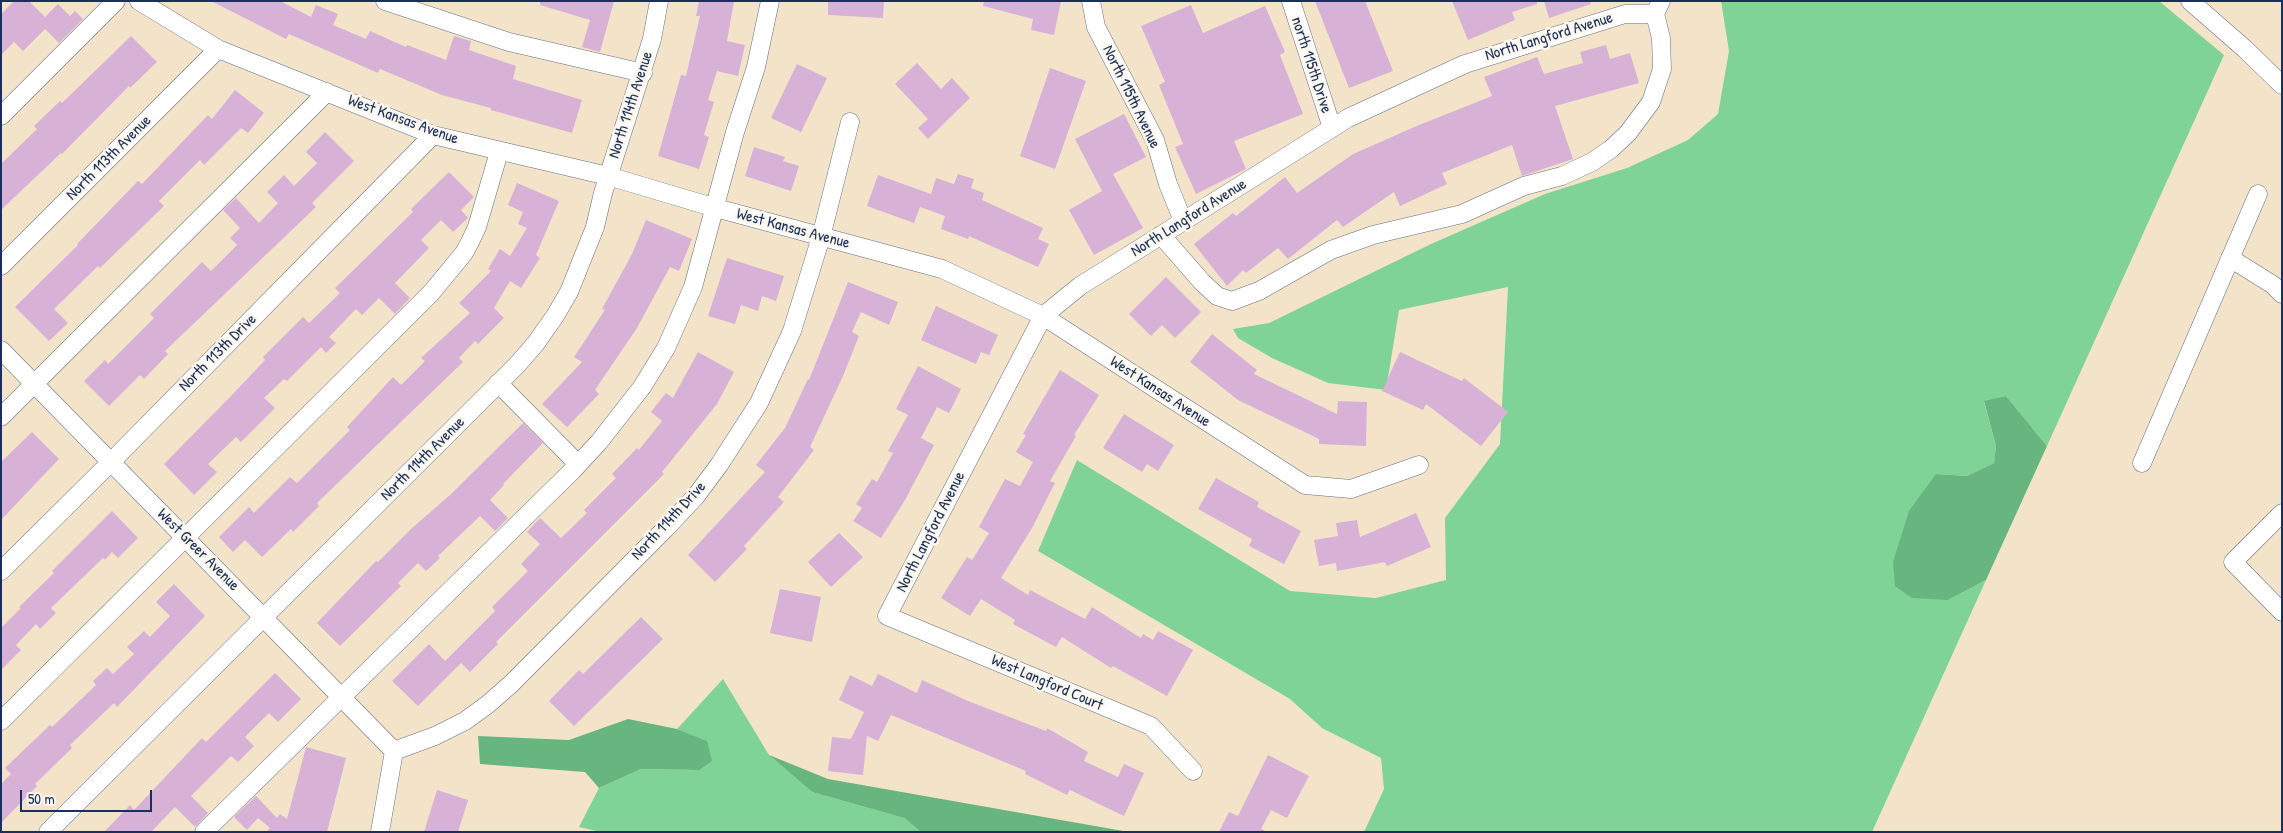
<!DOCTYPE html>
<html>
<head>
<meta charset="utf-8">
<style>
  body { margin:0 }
  #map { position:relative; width:2283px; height:833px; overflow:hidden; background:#f3e4c9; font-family:"Patrick Hand",sans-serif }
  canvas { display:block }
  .frame { position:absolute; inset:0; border:2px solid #1b2f5e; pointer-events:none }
  .scale { position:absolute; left:20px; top:790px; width:132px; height:22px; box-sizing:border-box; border:2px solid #1b2f5e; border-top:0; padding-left:6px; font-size:15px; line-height:18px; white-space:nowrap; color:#1b2f5e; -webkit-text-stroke:4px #fbf7ec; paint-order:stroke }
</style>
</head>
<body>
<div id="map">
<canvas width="2283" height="833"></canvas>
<div class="frame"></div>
<div class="scale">50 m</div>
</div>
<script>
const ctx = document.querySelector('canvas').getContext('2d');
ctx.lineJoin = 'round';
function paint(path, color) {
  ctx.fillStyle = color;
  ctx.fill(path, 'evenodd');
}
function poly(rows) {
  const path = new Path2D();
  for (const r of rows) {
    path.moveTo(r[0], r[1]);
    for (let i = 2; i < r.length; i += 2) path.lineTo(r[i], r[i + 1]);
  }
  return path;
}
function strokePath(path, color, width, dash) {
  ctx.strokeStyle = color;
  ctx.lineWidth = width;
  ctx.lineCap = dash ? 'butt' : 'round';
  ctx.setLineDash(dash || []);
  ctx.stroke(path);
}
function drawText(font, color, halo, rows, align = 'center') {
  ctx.font = font + ' "Patrick Hand",sans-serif';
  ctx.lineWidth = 5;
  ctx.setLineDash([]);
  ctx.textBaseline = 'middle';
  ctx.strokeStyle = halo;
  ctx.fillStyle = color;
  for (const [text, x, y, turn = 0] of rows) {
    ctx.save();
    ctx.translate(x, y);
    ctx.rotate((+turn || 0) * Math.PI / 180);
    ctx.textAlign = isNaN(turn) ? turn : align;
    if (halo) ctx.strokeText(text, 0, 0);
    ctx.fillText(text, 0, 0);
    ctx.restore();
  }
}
paint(poly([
  [1721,1,2159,1,2224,55,2047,446,2006,396,1984,402,1996,446,1994,463,1967,476,1936,474,1948,600,1986,580,1872,832,1364,832,1384,789,1381,758,1322,728,1290,699,1038,551,1077,460,1290,591,1376,598,1446,580,1445,518,1500,444,1508,287,1399,310,1386,390,1328,383,1272,358,1238,338,1233,329,1269,323,1431,244,1545,194,1627,168,1688,140,1718,114,1729,51],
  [723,679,769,755,812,792,904,818,921,832,601,832,579,827,599,788,641,769,699,770,706,741,677,729]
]), '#7fd396');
paint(poly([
  [2006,396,2047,446,1986,580,1948,600,1912,598,1895,586,1893,562,1909,511,1936,474,1967,476,1994,463,1996,446,1984,401],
  [628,719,677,729,707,741,712,761,699,770,641,769,599,788,585,772,480,764,478,736,569,740],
  [769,755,828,779,1129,832,921,832,904,818,812,792]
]), '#67b57f');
paint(poly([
  [14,1,29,1,45,17,58,4,70,16,75,11,83,19,59,43,45,29,23,51,14,42,1,55,1,14],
  [211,1,280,1,311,17,316,5,338,14,333,25,366,39,370,31,406,47,407,45,446,60,454,36,471,41,469,50,516,66,513,79,582,100,572,133,491,110,491,108,442,95,380,69,378,73,289,34,286,39],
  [540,1,614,1,600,52,582,47,590,20,540,5],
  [699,1,734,1,727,41,745,45,738,76,717,71,708,100,714,102,704,135,709,137,699,169,658,156,681,75,686,76,700,16,696,16],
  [828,1,884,1,883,18,828,15],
  [984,1,1061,1,1054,35,1031,30,1033,19,983,6],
  [1315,1,1365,1,1393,71,1349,88],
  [1452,1,1537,1,1537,4,1512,12,1515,20,1468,40],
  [1544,1,1590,1,1591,4,1549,18],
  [1191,5,1203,33,1265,6,1285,52,1280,55,1303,114,1234,141,1246,169,1196,194,1175,147,1183,144,1159,85,1165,82,1141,26],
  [131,36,157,62,130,88,129,86,62,154,61,153,1,210,1,164,37,129,34,126,60,101,62,103],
  [1606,45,1610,59,1630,53,1639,83,1555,106,1573,159,1522,176,1512,145,1442,173,1447,184,1400,206,1394,192,1343,227,1337,220,1288,259,1278,248,1246,273,1243,270,1227,286,1194,244,1233,213,1236,216,1285,177,1297,193,1353,154,1419,125,1492,96,1484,77,1537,57,1544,74,1583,63,1580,52],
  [917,63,941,89,952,78,970,98,928,139,918,128,928,119,895,84],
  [797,64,827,78,801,132,771,118],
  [1050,68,1086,81,1055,169,1020,156],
  [235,90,264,113,248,133,241,128,204,165,200,160,159,201,164,206,100,268,98,266,54,309,68,323,49,341,15,307,78,245,77,244,138,181,142,184,208,115,212,119],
  [1124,114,1146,157,1113,174,1143,228,1094,255,1069,210,1102,191,1075,139],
  [325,132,354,161,312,203,316,207,165,351,168,354,144,379,140,375,109,406,84,381,105,360,108,364,154,318,150,314,202,262,211,271,237,245,230,238,240,228,223,210,236,198,259,223,278,203,267,192,284,175,294,186,317,163,306,152],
  [754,147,785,157,783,161,799,166,791,191,745,176],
  [449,172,474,197,461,210,468,218,453,232,441,220,421,240,429,248,395,283,410,298,395,314,379,298,362,315,356,309,329,337,336,343,326,353,321,347,287,381,284,379,264,398,275,408,241,442,236,437,208,464,217,472,194,495,164,464,231,396,265,360,263,357,303,317,309,323,340,293,335,288,413,212,411,209],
  [958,174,974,179,971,188,984,193,982,200,1043,228,1038,239,1049,244,1038,267,969,236,968,239,941,229,945,216,920,207,914,223,867,206,878,175,931,194,936,178,954,184],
  [517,183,559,201,536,255,540,258,521,288,510,281,494,308,504,318,478,344,475,341,459,358,463,362,317,503,319,506,293,532,291,529,262,557,245,540,233,552,219,537,249,507,254,513,290,477,297,483,350,430,347,427,393,377,401,385,425,361,421,358,470,313,459,303,491,271,488,269,500,249,510,256,527,228,518,224,523,212,508,205],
  [646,220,692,239,679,271,670,267,637,328,595,390,599,394,567,427,542,404,582,362,574,357,605,310,602,309,632,254],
  [727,258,784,276,776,301,762,296,758,311,741,305,735,324,708,316],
  [1166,277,1201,312,1175,338,1162,325,1151,336,1129,314],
  [848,282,898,302,889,325,861,312,852,332,859,336,843,376,810,447,814,450,778,497,784,502,744,546,747,549,715,582,688,555,765,472,756,465,785,428,808,379,809,380],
  [936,306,998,335,989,355,981,352,976,364,921,340],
  [1212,334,1257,370,1254,374,1337,414,1338,401,1367,402,1366,446,1319,444,1319,439,1238,400,1190,362],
  [698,352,734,372,717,404,662,472,664,474,496,642,498,644,470,672,461,663,418,706,392,681,429,644,445,661,495,611,492,607,528,571,521,564,540,544,527,532,540,518,561,538,587,513,584,510,616,478,612,474,637,448,639,450,662,421,651,412,666,393,673,398],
  [1400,352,1462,381,1464,378,1508,412,1481,446,1426,404,1423,410,1382,391],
  [918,366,961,389,949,413,937,407,921,438,934,445,905,500,881,538,853,521,862,508,856,504,872,479,877,482,893,453,888,451,908,415,896,409],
  [1060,370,1099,395,1074,435,1076,436,1050,481,1055,483,1032,528,1001,578,1028,595,1030,590,1085,619,1092,607,1141,638,1143,634,1153,640,1158,631,1193,650,1167,696,1113,666,1111,668,1062,637,1056,647,1013,624,1015,620,981,599,970,616,941,598,967,557,972,560,989,533,979,527,1005,479,1020,486,1033,462,1016,452,1026,435,1023,434],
  [1124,414,1174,445,1158,471,1147,464,1142,472,1103,448],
  [523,423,543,443,503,484,504,485,490,500,508,518,495,531,480,516,438,556,440,558,426,571,418,563,398,583,401,586,340,646,317,623,376,561,378,562,411,529,450,495],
  [32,432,59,459,1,520,1,462],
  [1216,478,1259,502,1257,507,1301,531,1284,564,1249,546,1252,539,1198,509],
  [112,511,138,538,118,558,112,552,105,560,103,558,51,608,56,613,40,629,36,624,16,645,21,650,1,670,1,628,21,608,19,607,54,573,52,571],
  [1416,513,1431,547,1387,566,1385,562,1337,571,1336,563,1319,566,1314,540,1338,536,1336,523,1357,520,1360,537],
  [839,533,863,557,831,587,808,562],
  [174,584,205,616,117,707,114,703,70,745,72,748,35,784,37,786,1,823,1,784,11,774,5,768,50,725,52,727,96,685,93,681,107,668,113,674,134,654,127,647,144,631,150,637,170,616,156,602],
  [780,589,821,597,812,642,770,633],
  [641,617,663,639,574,726,549,701,579,670,583,674],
  [275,673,301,699,278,722,269,713,245,737,254,746,238,762,231,756,191,796,208,813,195,827,175,807,151,832,104,832,130,805,134,810,202,738,206,742],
  [878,674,917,693,922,680,968,701,1046,731,1047,728,1088,752,1084,761,1118,777,1124,764,1144,773,1124,816,1070,790,1067,795,1025,774,1026,771,891,715,878,741,867,736,863,775,828,771,832,737,851,739,864,712,839,700,850,675,872,686],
  [306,747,346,758,327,832,266,832,270,828,258,818,247,830,234,817,256,796,277,818,280,814,287,819],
  [1268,755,1309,776,1287,818,1271,810,1261,829,1268,832,1219,832,1229,812,1238,816],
  [437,790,468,800,458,832,424,832]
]), '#d8b1d7');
const minor = poly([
  [139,1,218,49,433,135,608,176,716,208,942,269,1043,316,1305,485,1351,489,1419,465],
  [385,1,509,42,643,73],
  [1091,1,1096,27,1155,140,1168,184,1183,221],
  [1291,1,1332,128],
  [2190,1,2245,49,2282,85],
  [1,116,116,1],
  [1161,235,1202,282,1217,296,1232,301,1259,291,1331,250,1373,235,1462,214,1524,186,1562,176,1592,162,1611,149,1628,133,1651,102,1662,69,1661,38,1655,14,1661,1],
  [2230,258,2273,285,2282,294],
  [1,266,218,49],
  [1,350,394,751],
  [498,383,578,464],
  [1,417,327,92],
  [2142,463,2258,194],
  [2282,513,2233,562,2282,612],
  [1,571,111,462,433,135],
  [1,721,431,293,464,253,470,242,477,227,499,152],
  [394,751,435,736,465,721,487,705,511,684,666,528,696,496,719,465,759,403,792,331,821,237,850,122],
  [1193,771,1151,726,887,616,1043,316,1080,286,1348,118,1465,64,1625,14,1655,14],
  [48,832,517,365,536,343,555,316,569,292,595,227,603,193,652,39,659,1],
  [204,832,573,470,599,442,642,387,666,348,693,287,735,132,756,67,770,1],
  [380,832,394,751]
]);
strokePath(minor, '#676e83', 19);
strokePath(minor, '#fff', 18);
drawText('16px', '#1b2f5e', '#fbf7ec', [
  ["North Langford Avenue",1549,37,-17],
  ["north 115th Drive",1311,65,72],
  ["North 115th Avenue",1131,97,64],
  ["North 114th Avenue",631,105,-72],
  ["West Kansas Avenue",403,120,20],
  ["North 113th Avenue",109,158,-45],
  ["North Langford Avenue",1189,218,-32],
  ["West Kansas Avenue",793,229,15],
  ["North 113th Drive",218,353,-45],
  ["West Kansas Avenue",1160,392,33],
  ["North 114th Avenue",423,459,-45],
  ["North 114th Drive",669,521,-47],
  ["North Langford Avenue",931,532,-63],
  ["West Greer Avenue",198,550,45],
  ["West Langford Court",1047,683,23]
]);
</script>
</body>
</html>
